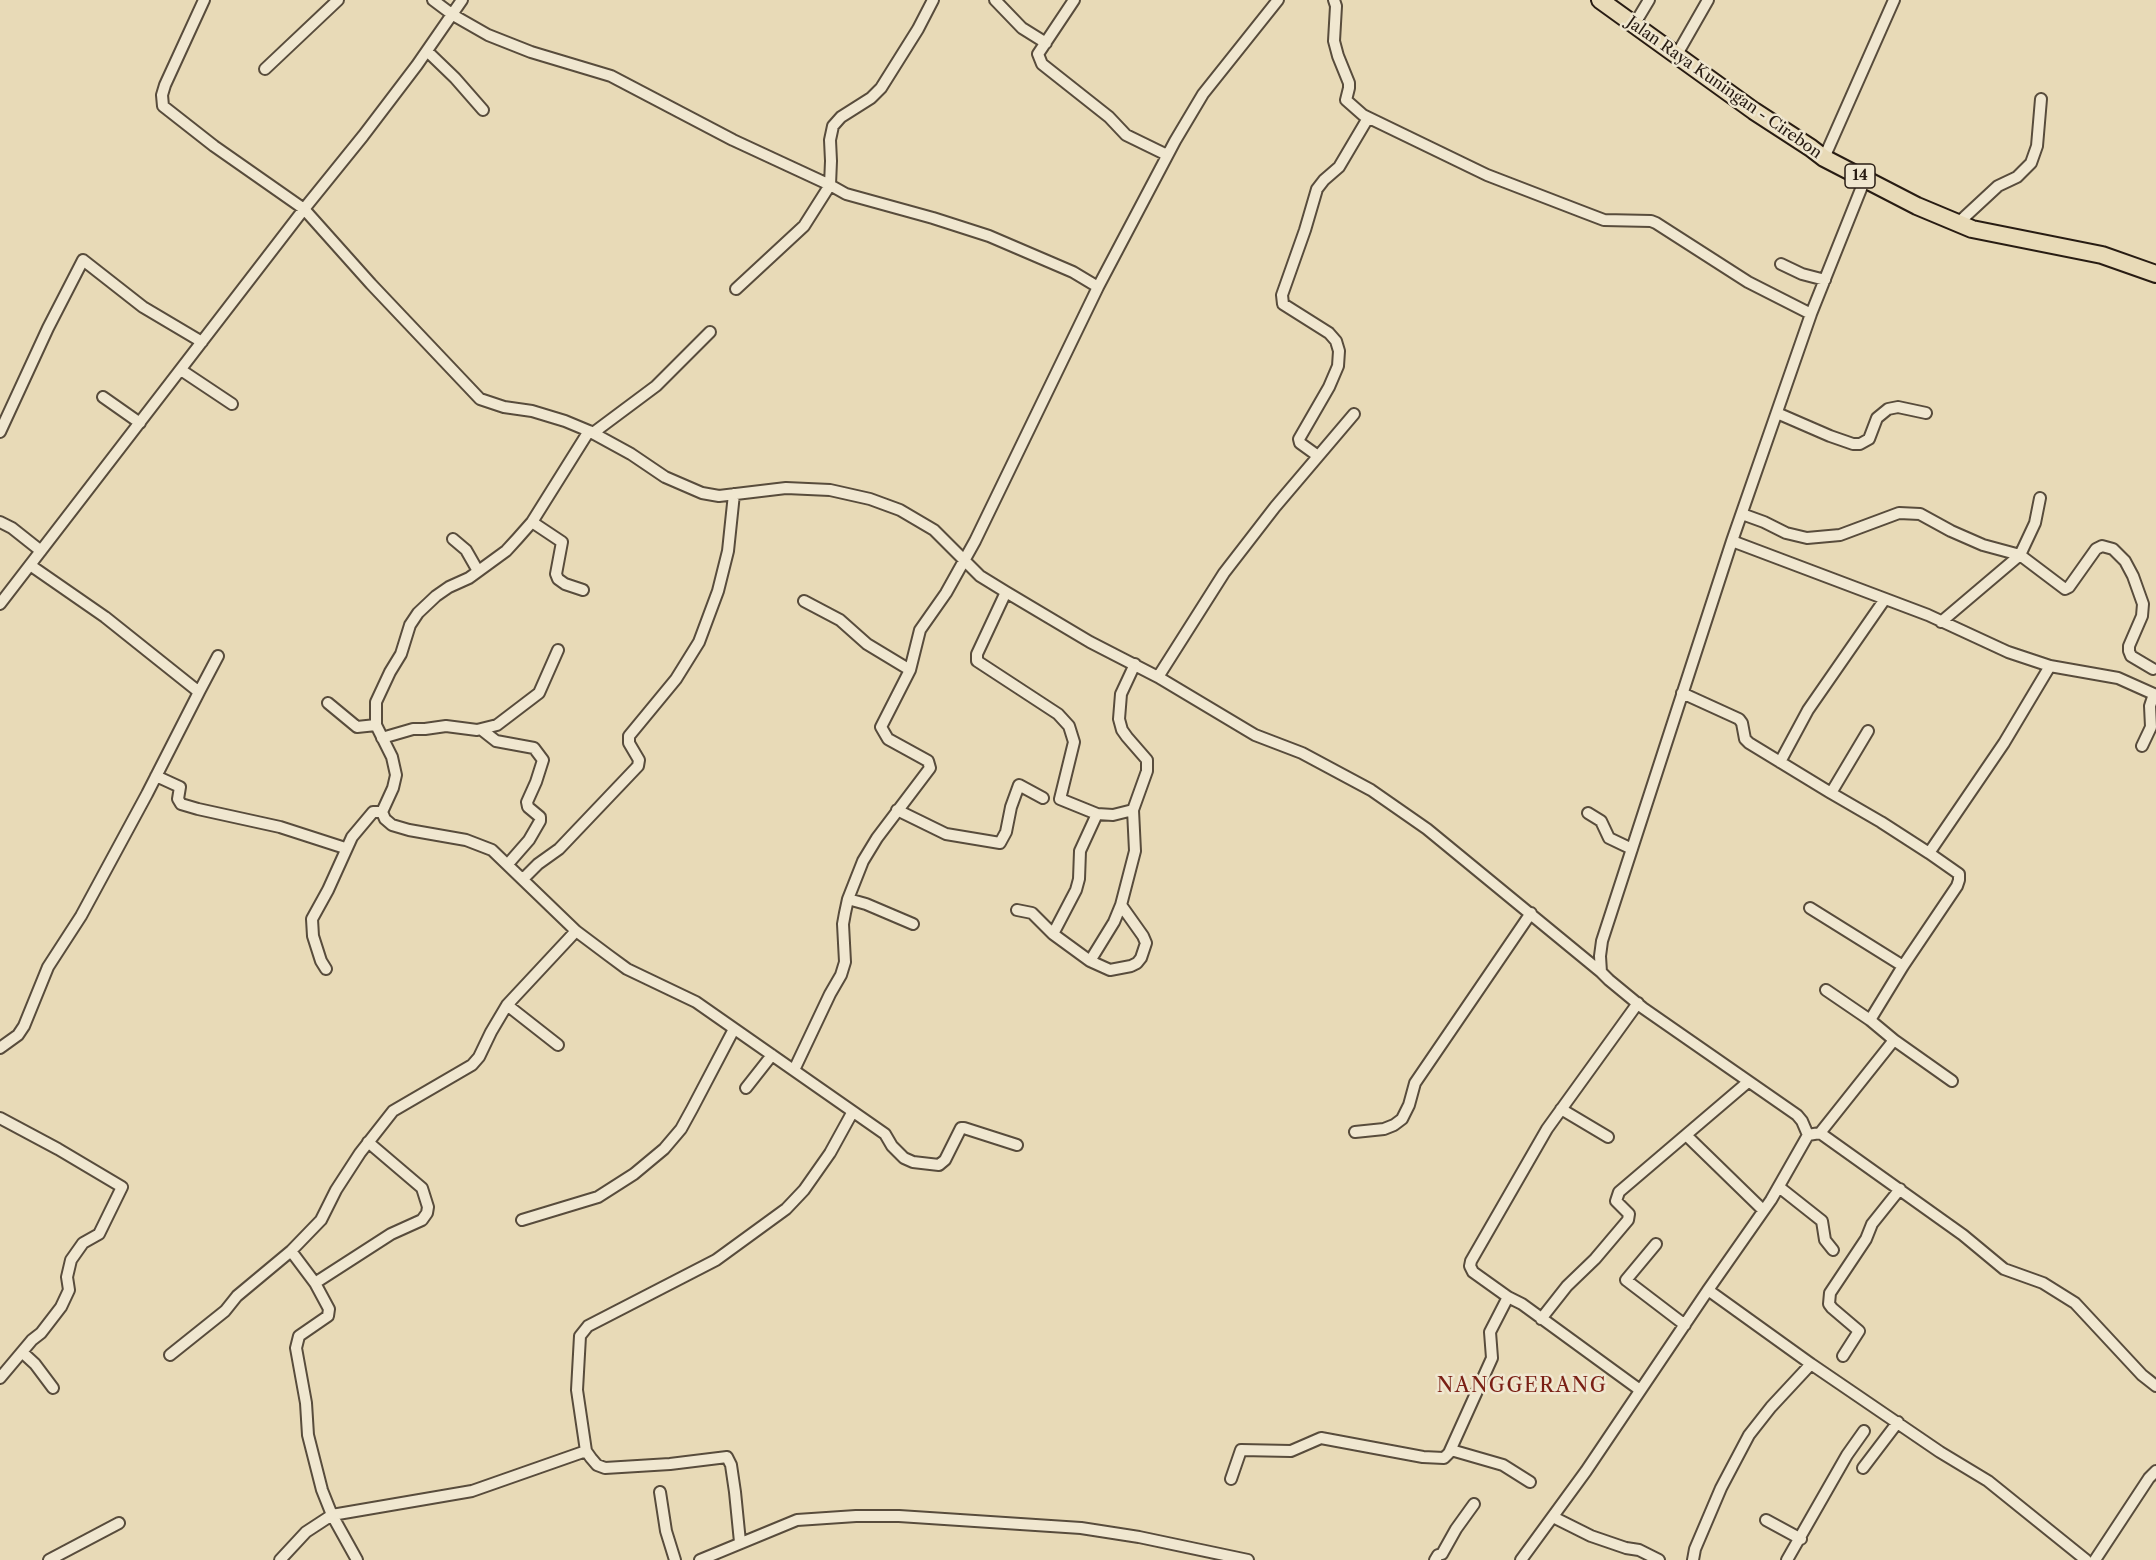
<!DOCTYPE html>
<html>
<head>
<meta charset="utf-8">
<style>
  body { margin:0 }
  canvas { display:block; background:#e8dab7 }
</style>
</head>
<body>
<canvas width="2156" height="1560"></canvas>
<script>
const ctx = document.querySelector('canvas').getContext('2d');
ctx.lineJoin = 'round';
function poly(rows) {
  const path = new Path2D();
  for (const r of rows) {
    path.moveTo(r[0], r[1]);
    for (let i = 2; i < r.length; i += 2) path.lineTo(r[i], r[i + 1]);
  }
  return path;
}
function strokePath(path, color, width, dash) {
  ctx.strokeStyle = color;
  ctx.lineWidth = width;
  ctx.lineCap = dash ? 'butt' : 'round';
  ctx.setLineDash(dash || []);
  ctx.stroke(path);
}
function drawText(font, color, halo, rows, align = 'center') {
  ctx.font = font + ' "Libre Caslon Text",serif';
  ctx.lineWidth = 5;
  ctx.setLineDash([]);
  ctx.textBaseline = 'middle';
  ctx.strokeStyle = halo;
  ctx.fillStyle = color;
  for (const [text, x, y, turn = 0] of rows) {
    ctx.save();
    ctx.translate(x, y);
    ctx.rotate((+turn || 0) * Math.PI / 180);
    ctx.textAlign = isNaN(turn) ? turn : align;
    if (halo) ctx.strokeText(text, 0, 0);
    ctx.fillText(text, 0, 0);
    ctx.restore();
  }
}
const minor = poly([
  [204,0,165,85,162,95,163,106,214,146,304,209,371,284,480,399,504,407,532,411,565,421,589,431,631,454,665,477,702,493,719,496,786,488,830,490,870,499,900,510,934,530,980,576,1006,592,1090,642,1158,677,1255,735,1302,753,1371,790,1427,829,1601,972],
  [433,0,453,15,488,35,531,52,611,76,733,140,830,185,846,194,933,218,989,236,1073,272,1098,287],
  [995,0,1022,28,1046,43],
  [1074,0,1038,54,1042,64,1109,117,1126,135,1167,155],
  [1334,0,1336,6,1334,41,1338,56,1349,83,1349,88,1346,100,1363,115,1487,175,1583,212,1604,220,1651,221,1656,223,1748,282,1811,314],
  [1634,25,1649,0],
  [427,51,455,78,483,110],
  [1676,56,1708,0],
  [265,69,338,0],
  [1824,158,1894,0],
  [1957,224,1998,186,2017,177,2031,163,2037,146,2041,99],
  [1781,264,1802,274,1825,280],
  [736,289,804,226,830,185,831,161,830,140,833,126,841,117,871,98,881,88,918,29,933,0],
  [181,370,232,404],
  [103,397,140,423],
  [1777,413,1830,436,1853,444,1860,444,1869,439,1877,418,1888,409,1898,407,1926,413],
  [589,431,532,522,517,539,506,551,469,578,449,587,436,596,418,613,410,625,401,654,390,672,376,702,376,725,392,757,396,775,393,788,382,812,385,819,392,825,409,830,466,840,492,850,576,931,608,955,627,969,696,1002,885,1134,892,1146,904,1158,913,1162,939,1165,945,1160,961,1128,964,1128,1017,1145],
  [0,432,48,328,83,260,143,307,202,342],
  [593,433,656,386,710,332],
  [1318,456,1300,443,1299,439,1329,387,1338,366,1339,351,1336,341,1329,333,1283,304,1282,295,1305,230,1317,189,1324,180,1339,167,1368,118],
  [1742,514,1764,522,1786,533,1807,538,1840,535,1899,513,1920,514,1951,531,1983,545,2020,555,2065,589,2069,587,2096,549,2102,546,2113,549,2125,561,2133,576,2143,604,2142,616,2129,646,2129,651,2131,656,2153,669],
  [0,522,12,528,41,551],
  [532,522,562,542,556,574,558,579,565,584,583,590],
  [453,539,466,550,478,571],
  [1732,541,1928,615,2008,652,2050,666,2118,678,2156,695],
  [1006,592,977,654,977,661,1058,714,1069,726,1074,742,1060,799,1097,814,1113,815,1133,810],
  [804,601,840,620,867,644,910,670],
  [0,604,304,209,363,136,417,65,462,0],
  [1941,622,2020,555,2035,523,2040,498],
  [1158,677,1224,573,1275,507,1354,414],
  [199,692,218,656],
  [1682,693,1739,719,1742,723,1745,739,1749,743,1831,793],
  [328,703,357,727,376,725],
  [482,730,496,741,534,748,543,760,536,782,527,802,528,807,540,817,540,821,529,840,508,864],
  [1868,731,1831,793,1881,822,1929,853],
  [382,738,413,729,425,729,446,726,477,730,497,725,539,693,558,650],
  [2142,746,2151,727,2150,706,2154,694],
  [1780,762,1808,710,1885,599],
  [156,776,180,787,178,799,181,804,198,809,280,827,345,848],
  [897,810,946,834,1000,843,1006,832,1011,807,1019,785,1043,798],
  [1588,813,1601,821,1609,838,1632,849],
  [523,879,538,864,559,849,638,766,639,760,629,743,629,736,676,679,699,642,718,591,728,551,734,494],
  [848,899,866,904,913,924],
  [1810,908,1903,966],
  [1017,910,1032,913,1053,934,1090,961,1114,922,1121,905],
  [1053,934,1076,890,1079,879,1080,851,1097,814],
  [1090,961,1110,970,1131,966,1137,963,1141,958,1146,943,1143,936,1121,905,1135,851,1133,810,1147,771,1147,760,1127,737,1122,730,1119,719,1121,694,1135,664],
  [326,969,321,961,313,936,312,919,328,890,352,837,373,812,382,812],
  [1826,990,1870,1020],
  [507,1005,558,1045],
  [1894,1040,1952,1081],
  [0,1048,18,1035,24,1026,48,967,81,916,147,794,199,692,105,617,30,565],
  [794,1070,830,994,841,975,845,962,843,924,845,913,848,899,863,861,877,838,930,768,928,761,888,739,881,727,910,670,920,630,946,593,975,541,1098,287,1175,141,1203,94,1278,0],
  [746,1088,772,1055],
  [1561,1109,1608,1137],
  [0,1118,58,1149,122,1187,99,1234,83,1243,71,1260,67,1277,69,1290,61,1307,41,1333,32,1340,0,1378],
  [1355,1132,1384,1129,1394,1125,1402,1119,1409,1105,1415,1083,1531,913],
  [1820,1133,1963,1235,2004,1269,2043,1283,2075,1303,2142,1375,2156,1386],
  [1808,1135,1820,1133,1894,1040,1870,1020,1903,966,1957,886,1959,880,1959,874,1929,853,2004,743,2050,666],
  [1687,1136,1763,1210],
  [1779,1187,1822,1221,1825,1240,1833,1250],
  [522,1220,598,1197,634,1174,664,1149,681,1129,692,1109,734,1029],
  [1656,1244,1626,1280,1685,1325],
  [291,1251,315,1283,329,1309,328,1316,299,1336,296,1348,306,1403,308,1435,322,1490,332,1515,357,1560],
  [315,1283,391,1234,422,1220,427,1213,428,1207,422,1188,368,1142],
  [1708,1290,1811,1364,1940,1452,1988,1481,2086,1560],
  [1508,1297,1522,1304,1640,1390],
  [1541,1319,1567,1286,1595,1259,1628,1220,1629,1214,1616,1201,1619,1192,1748,1082],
  [22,1352,35,1364,53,1388],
  [170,1355,225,1311,237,1296,291,1251,321,1220,336,1190,360,1153,393,1111,472,1065,479,1057,491,1032,507,1005,576,931],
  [1843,1356,1859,1331,1832,1308,1829,1304,1830,1293,1866,1239,1872,1224,1900,1189],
  [1451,1450,1503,1465,1530,1482],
  [1863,1468,1898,1422],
  [1231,1479,1241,1450,1291,1451,1321,1438,1423,1457,1444,1458,1449,1453,1492,1358,1490,1332,1508,1297,1473,1272,1470,1266,1471,1261,1547,1129,1638,1003],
  [660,1492,666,1531,675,1560],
  [1553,1517,1591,1536,1626,1548,1639,1550,1659,1560],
  [1766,1520,1801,1539],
  [740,1542,735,1492,731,1465,727,1457,670,1464,605,1468,597,1465,591,1458,586,1451,577,1390,580,1336,588,1326,716,1260,786,1209,804,1190,830,1153,852,1113],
  [49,1560,119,1523],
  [280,1560,306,1532,332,1515,472,1491,586,1451],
  [700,1560,797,1520,856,1516,899,1516,1081,1528,1139,1537,1248,1560],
  [1435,1560,1438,1555,1442,1554,1456,1529,1474,1504],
  [1521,1560,1586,1471,1708,1290,1771,1200,1808,1135,1802,1121,1797,1115,1643,1008,1609,980,1601,972,1600,956,1602,941,1732,541,1811,314,1865,179],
  [1693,1560,1695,1549,1721,1488,1749,1435,1771,1407,1811,1364],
  [1787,1560,1847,1455,1864,1431],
  [2095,1560,2149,1478,2156,1471]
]);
const trunk = poly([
  [1600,0,1754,111,1811,148,1824,158,1917,206,1972,229,2102,255,2156,274]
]);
strokePath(minor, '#584c3c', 14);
strokePath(trunk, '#281c13', 20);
strokePath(minor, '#f0e7d0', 10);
strokePath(trunk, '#e8dab7', 16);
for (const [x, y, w] of [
  [1860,176,30]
]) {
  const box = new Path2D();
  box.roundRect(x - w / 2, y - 12, w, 24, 4.5);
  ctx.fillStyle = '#f0e7d0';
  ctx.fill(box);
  strokePath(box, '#281c13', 1.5);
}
drawText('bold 15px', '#281c13', null, [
  ["14",1860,176]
]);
drawText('16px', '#281c13', '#f0e7d0', [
  ["Jalan Raya Kuningan - Cirebon",1724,88,35]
]);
ctx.letterSpacing = '1.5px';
drawText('20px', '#7a1f14', '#f0e7d0', [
  ["NANGGERANG",1522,1386]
]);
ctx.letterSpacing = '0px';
</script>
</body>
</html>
